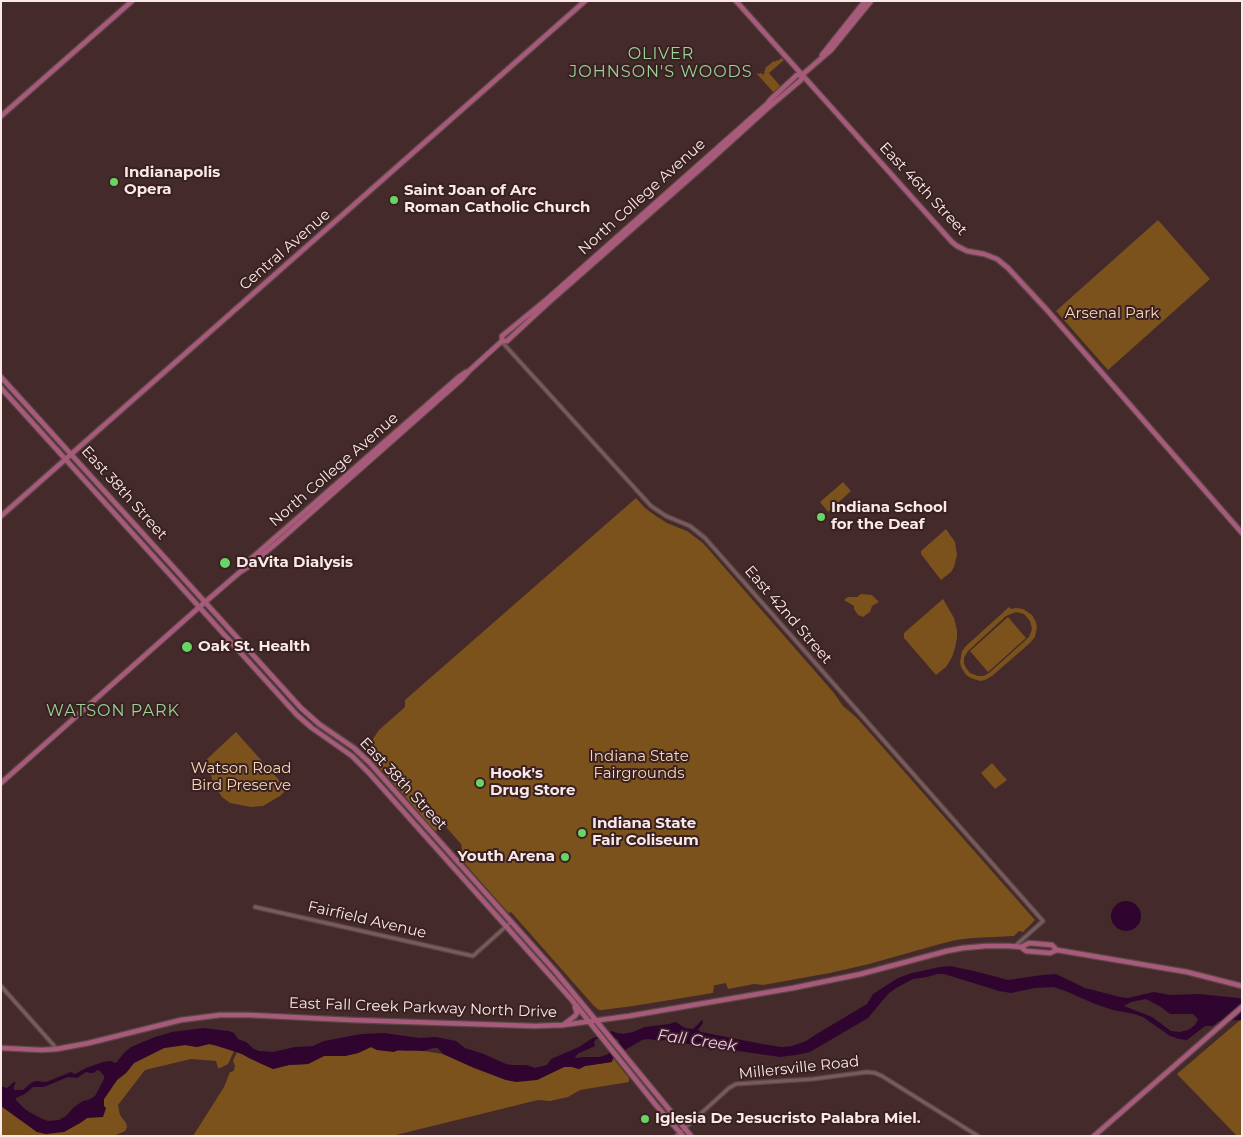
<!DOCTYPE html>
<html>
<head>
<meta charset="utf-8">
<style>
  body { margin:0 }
  #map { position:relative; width:1243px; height:1137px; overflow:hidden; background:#442a2b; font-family:Montserrat,sans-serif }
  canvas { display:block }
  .frame { position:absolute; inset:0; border:2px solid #fae9e9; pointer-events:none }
</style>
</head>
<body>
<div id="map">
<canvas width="1243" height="1137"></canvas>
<div class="frame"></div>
</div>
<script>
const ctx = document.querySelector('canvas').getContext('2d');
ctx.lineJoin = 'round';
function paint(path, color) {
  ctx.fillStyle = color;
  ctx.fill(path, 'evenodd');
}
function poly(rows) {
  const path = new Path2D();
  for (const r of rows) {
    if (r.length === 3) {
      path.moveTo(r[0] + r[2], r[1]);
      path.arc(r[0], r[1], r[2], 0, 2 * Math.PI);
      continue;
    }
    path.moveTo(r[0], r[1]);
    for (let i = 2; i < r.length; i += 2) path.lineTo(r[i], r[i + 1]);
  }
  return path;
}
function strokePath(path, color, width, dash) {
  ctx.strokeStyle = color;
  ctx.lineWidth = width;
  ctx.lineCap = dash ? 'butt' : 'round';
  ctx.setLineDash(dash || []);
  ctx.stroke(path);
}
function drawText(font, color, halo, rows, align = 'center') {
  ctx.font = font + ' Montserrat,sans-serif';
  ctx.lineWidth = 4;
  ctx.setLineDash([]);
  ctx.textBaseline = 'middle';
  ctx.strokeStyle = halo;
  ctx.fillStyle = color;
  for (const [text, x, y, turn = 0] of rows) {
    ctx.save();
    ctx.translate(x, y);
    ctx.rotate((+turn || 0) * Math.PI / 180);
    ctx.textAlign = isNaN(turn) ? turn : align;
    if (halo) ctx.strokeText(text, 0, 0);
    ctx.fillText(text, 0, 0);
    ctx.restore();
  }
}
paint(poly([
  [781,58,784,60,769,73,781,87,774,93,757,74,758,73,759,74,761,73,763,75,765,72,764,71,766,69,765,68,774,61,775,62,777,60,778,61],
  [1158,220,1210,279,1108,370,1056,311],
  [843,482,851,491,828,512,820,502],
  [636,498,645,508,656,516,667,523,687,531,703,543,834,693,843,706,857,718,1035,920,1023,932,1019,931,1014,936,972,938,956,940,940,944,869,964,830,973,763,985,754,984,728,989,726,983,716,985,714,985,713,993,633,1006,602,1010,599,1010,594,1006,511,912,509,913,504,908,459,857,462,849,461,844,454,836,445,826,435,831,365,751,379,730,405,707,405,700],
  [946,529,955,542,957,555,954,567,951,572,941,580,921,554,921,551],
  [861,594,872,595,879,602,872,606,870,612,863,617,858,615,854,609,854,606,844,600,848,597,857,597],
  [943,599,954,618,957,630,957,638,955,648,952,657,946,667,936,675,904,638,904,633],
  [1009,607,1011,609,1016,608,1023,609,1032,615,1036,622,1037,627,1035,637,1030,643,992,676,985,680,980,681,971,678,966,675,961,667,960,662,962,651,966,646],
  [1016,612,1024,614,1030,621,1032,629,1029,637,989,673,984,676,978,676,970,673,966,668,964,663,964,658,968,651,1006,616],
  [1008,617,1026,638,988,672,970,651],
  [236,732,287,789,280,796,263,806,251,807,230,803,222,797,216,788,212,779,207,759],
  [992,763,1007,780,995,789,981,773],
  [1242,1020,1242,1136,1237,1136,1177,1074,1239,1021],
  [209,1044,234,1051,228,1064,220,1068,218,1068,216,1061,191,1059,145,1070,118,1105,120,1115,126,1123,127,1127,125,1131,114,1136,1,1136,1,1106,37,1132,63,1132,80,1123,104,1106,104,1099,117,1080,126,1073,134,1063,164,1048,185,1045,197,1047],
  [371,1047,377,1050,407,1051,417,1050,443,1054,506,1080,537,1080,564,1067,572,1067,579,1069,585,1066,611,1062,613,1058,629,1078,629,1082,580,1090,568,1097,550,1101,538,1100,392,1136,193,1136,224,1087,230,1072,232,1072,234,1070,235,1066,233,1061,237,1052,242,1054,249,1058,266,1066,273,1069,289,1065,308,1064,324,1056,345,1056,358,1053]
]), '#7b511c');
paint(poly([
  [1126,916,15],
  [950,966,974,971,1008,980,1042,975,1056,974,1085,988,1120,997,1128,998,1154,992,1170,995,1199,994,1238,998,1242,999,1242,1020,1219,1021,1213,1026,1205,1026,1187,1040,1179,1039,1170,1036,1143,1017,1134,1014,1113,1010,1095,1004,1068,992,1054,987,1035,988,1011,993,999,991,944,974,937,974,927,977,913,979,896,988,888,994,868,1018,810,1052,796,1055,780,1057,718,1048,713,1049,711,1051,706,1047,699,1045,680,1043,667,1039,660,1041,648,1039,642,1040,627,1049,613,1058,612,1062,585,1066,579,1069,572,1067,564,1067,537,1080,516,1082,506,1080,474,1068,443,1054,438,1048,433,1048,424,1051,398,1050,394,1052,377,1050,371,1047,358,1053,345,1056,324,1056,308,1064,289,1065,273,1069,249,1058,242,1054,215,1045,209,1044,197,1047,185,1045,164,1048,134,1063,126,1073,117,1080,104,1099,104,1106,106,1108,103,1117,87,1118,80,1123,64,1132,46,1134,37,1132,1,1106,1,1086,7,1088,14,1082,16,1083,14,1085,14,1090,23,1090,31,1083,36,1081,46,1082,71,1072,75,1074,86,1068,103,1062,110,1061,116,1063,124,1053,131,1047,155,1037,172,1032,203,1028,229,1031,234,1033,238,1039,246,1042,254,1049,259,1051,273,1052,295,1047,313,1046,324,1041,361,1034,384,1033,420,1038,436,1037,456,1041,465,1048,484,1054,506,1064,512,1065,527,1065,535,1068,547,1065,551,1059,579,1047,591,1039,612,1031,617,1033,623,1034,633,1032,645,1027,669,1024,676,1022,685,1028,693,1029,702,1020,703,1023,698,1030,701,1032,762,1044,782,1047,792,1046,806,1041,815,1035,867,1004,873,994,898,978,912,973,940,967],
  [1146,999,1161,1007,1170,1014,1193,1014,1198,1019,1195,1025,1188,1030,1180,1032,1171,1031,1152,1017,1124,1006,1131,1002],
  [610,1038,617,1039,619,1041,619,1043,608,1054,600,1057,583,1057,576,1058,575,1057,579,1053,595,1046,594,1042,596,1039],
  [97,1070,100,1071,104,1076,104,1079,95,1096,88,1100,83,1101,74,1107,66,1116,59,1120,48,1121,40,1118,26,1110,16,1100,16,1098,25,1094,33,1087,44,1087,68,1077,77,1078,86,1072,90,1073,94,1073]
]), '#2f0530');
const minor = poly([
  [502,342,651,506,666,516,690,526,705,538,1043,921,1015,946],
  [255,907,473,956,511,922],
  [1,986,57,1049],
  [676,1136,729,1088,736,1084,813,1079,867,1072,875,1073,882,1076,978,1136]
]);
const major = poly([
  [736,1,952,242,957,246,967,251,984,254,997,259,1008,268,1047,310,1242,533],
  [822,55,865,1],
  [1,116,132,1],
  [502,341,507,341,548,303,706,164,769,107,801,80,802,75,831,50,871,1],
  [1,377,301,708,319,724,354,748,369,762,556,972,691,1136],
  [1,388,297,715,312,728,352,756,369,773,571,999,655,1104,683,1136],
  [1,516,585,1],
  [242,569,245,564,460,376,466,372],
  [1,783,196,610,240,572,248,567,279,541,462,379,470,370,502,341,502,336,546,300,767,104,771,99,797,75,802,75],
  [1021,947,1029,943,1052,945,1057,950,1187,972,1242,986],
  [563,1025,575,1016,577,1013,575,1007],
  [1,1048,42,1050,57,1049,89,1043,181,1020,220,1015,249,1015,351,1020,535,1026,563,1025,629,1016,793,988,861,974,947,951,963,948,986,946,1009,946,1021,947,1026,951,1050,953,1057,950],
  [1094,1136,1242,1007]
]);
strokePath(minor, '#5b4646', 5.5);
strokePath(major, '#5b4646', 7);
strokePath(minor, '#785b5b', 3);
strokePath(major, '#a85a7a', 4.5);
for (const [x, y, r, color] of [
  [114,182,5,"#67d466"],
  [394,200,5,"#67d466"],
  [821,517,5,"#67d466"],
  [225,563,6,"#67d466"],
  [187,647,6,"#67d466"],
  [480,783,5,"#67d466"],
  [582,833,5,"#67d466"],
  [565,857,5,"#67d466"],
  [645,1119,5,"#67d466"]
]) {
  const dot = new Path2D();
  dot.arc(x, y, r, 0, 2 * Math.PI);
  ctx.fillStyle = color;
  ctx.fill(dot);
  strokePath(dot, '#392021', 2);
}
drawText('bold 15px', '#fae9e9', '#392021', [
  ["Indianapolis",124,173],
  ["Opera",124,190],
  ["Saint Joan of Arc",404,191],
  ["Roman Catholic Church",404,208],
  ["Indiana School",831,508],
  ["for the Deaf",831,525],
  ["DaVita Dialysis",236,563],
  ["Oak St. Health",198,647],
  ["Hook's",490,774],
  ["Drug Store",490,791],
  ["Indiana State",592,824],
  ["Fair Coliseum",592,841],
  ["Youth Arena",555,857,"right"],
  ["Iglesia De Jesucristo Palabra Miel.",655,1119]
], 'left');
drawText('15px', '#fae9e9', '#392021', [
  ["East 46th Street",923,189,47],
  ["North College Avenue",642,197,-42],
  ["Central Avenue",285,250,-41],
  ["North College Avenue",334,470,-41],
  ["East 38th Street",124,493,48],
  ["East 42nd Street",788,615,49],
  ["East 38th Street",403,784,47],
  ["Fairfield Avenue",367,920,13],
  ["East Fall Creek Parkway North Drive",423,1008,2],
  ["Millersville Road",799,1068,-6]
]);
drawText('15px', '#f9d9b7', '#392021', [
  ["Arsenal Park",1112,314],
  ["Indiana State",639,757],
  ["Fairgrounds",639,774],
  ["Watson Road",241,769],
  ["Bird Preserve",241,786]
]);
ctx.letterSpacing = '1px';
drawText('16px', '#9ad297', '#392021', [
  ["OLIVER",661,54],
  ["JOHNSON'S WOODS",661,72],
  ["WATSON PARK",113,711]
]);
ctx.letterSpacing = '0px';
drawText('italic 16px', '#f8c6f7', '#392021', [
  ["Fall Creek",697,1041,8]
]);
</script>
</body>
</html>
